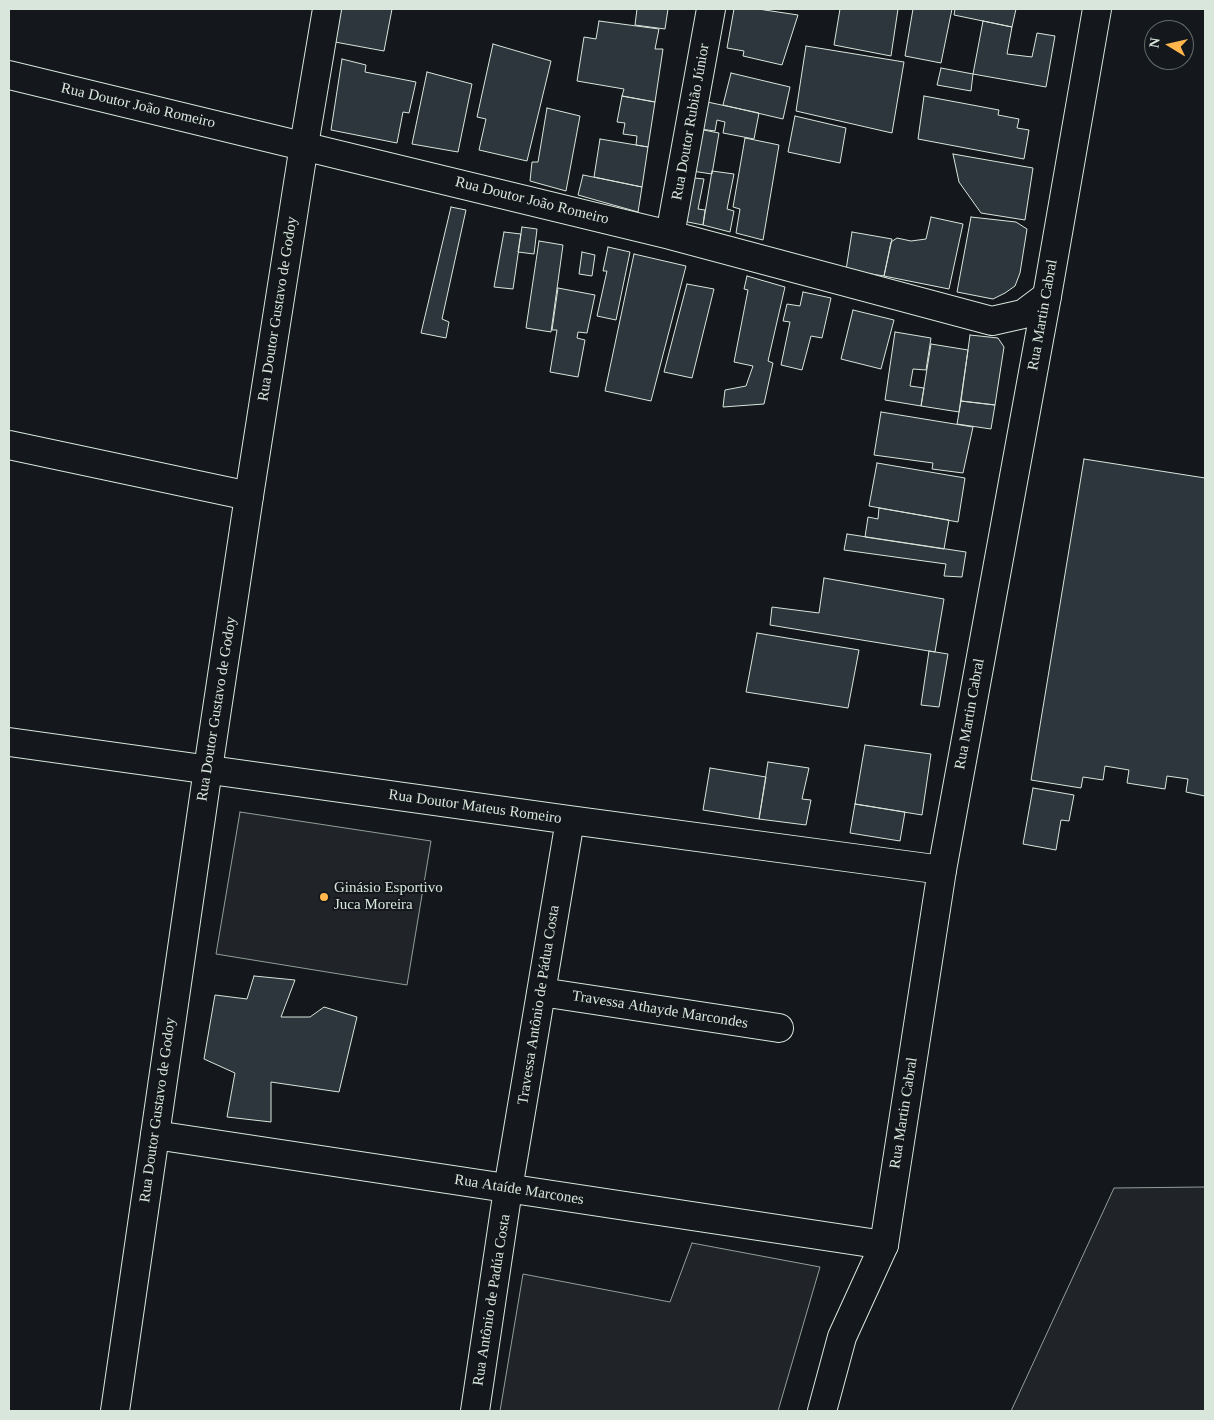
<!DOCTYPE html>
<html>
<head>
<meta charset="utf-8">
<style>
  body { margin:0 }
  #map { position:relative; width:1214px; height:1420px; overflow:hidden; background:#14181c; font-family:"Times New Roman",serif }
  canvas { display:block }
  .frame { position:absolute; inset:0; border:10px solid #d8e6dc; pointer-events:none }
  .north { position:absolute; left:1144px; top:20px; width:50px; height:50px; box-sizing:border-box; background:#14181c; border:1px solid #626a69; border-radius:50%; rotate:279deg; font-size:14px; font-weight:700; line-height:20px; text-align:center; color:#d8e6dc }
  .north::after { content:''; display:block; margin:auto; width:18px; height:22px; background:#ffb74d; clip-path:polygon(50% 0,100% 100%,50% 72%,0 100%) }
</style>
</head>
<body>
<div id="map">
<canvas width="1214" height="1420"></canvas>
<div class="frame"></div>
<div class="north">N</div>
</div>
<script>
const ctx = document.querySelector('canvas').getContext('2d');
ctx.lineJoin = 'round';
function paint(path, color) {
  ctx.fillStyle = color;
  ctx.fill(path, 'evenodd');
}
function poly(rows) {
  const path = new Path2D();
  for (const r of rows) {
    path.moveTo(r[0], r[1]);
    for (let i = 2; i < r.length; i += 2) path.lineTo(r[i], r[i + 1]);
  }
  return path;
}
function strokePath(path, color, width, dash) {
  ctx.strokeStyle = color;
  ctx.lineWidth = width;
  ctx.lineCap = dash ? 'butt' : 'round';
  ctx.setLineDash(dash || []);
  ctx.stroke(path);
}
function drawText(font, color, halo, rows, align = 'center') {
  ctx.font = font + ' "Times New Roman",serif';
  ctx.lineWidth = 4;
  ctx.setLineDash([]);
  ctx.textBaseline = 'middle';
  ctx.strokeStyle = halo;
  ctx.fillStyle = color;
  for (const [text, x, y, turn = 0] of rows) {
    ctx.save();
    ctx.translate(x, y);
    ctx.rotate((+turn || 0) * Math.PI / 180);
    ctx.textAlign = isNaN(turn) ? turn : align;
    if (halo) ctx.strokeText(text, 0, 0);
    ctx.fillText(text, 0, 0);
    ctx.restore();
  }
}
const green = poly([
  [240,812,431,841,407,985,216,954,240,812],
  [1205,1187,1205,1411,1011,1411,1114,1188,1205,1187],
  [692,1243,820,1267,778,1411,500,1411,523,1274,670,1302,692,1243]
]);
paint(green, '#202428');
strokePath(green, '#939e99', 1);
const building = poly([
  [341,9,392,9,384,51,335,42,341,9],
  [637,9,668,9,665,29,635,25,637,9],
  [734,9,758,9,798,15,782,65,743,56,744,51,727,48,734,9],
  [840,9,898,9,891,56,834,45,840,9],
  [913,9,952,9,941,63,905,56,913,9],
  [955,9,1016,9,1012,27,954,15,955,9],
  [599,21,659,29,655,49,663,49,655,102,622,96,624,89,577,81,584,37,596,39,599,21],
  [983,21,1012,27,1007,54,1032,57,1037,33,1055,36,1046,87,973,74,983,21],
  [493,44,551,61,527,161,479,150,486,119,477,117,493,44],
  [806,46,904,62,892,133,796,111,806,46],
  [342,59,366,65,365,72,416,82,409,113,403,112,397,143,331,130,342,59],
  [941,68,973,74,971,91,937,85,941,68],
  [427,72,472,84,458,152,412,144,427,72],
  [731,73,790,87,783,119,723,105,731,73],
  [622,96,655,102,648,147,636,145,637,136,623,134,625,123,617,122,622,96],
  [924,96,999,110,998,115,1019,119,1017,128,1029,130,1024,159,918,139,924,96],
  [698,100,759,113,754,139,723,133,725,122,717,120,715,131,693,128,698,100],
  [547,108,580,116,566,191,530,181,532,162,538,162,547,108],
  [795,116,846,128,840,163,788,152,795,116],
  [693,128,719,133,712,174,685,170,693,128],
  [745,138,779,145,763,240,736,233,740,209,733,207,745,138],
  [600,139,648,147,642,187,594,177,600,139],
  [953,154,1033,168,1025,220,981,213,959,182,953,154],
  [712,171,734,174,727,209,734,211,730,232,703,225,712,171],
  [583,175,642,187,638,212,578,195,583,175],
  [685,177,704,179,698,209,705,210,703,225,678,220,685,177],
  [451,207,466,210,442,319,449,322,446,338,421,333,451,207],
  [931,217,963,224,949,289,884,276,891,242,897,238,911,241,926,239,931,217],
  [971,217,1016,222,1027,229,1020,273,1015,286,1005,293,993,299,957,292,971,217],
  [522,227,537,229,534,254,518,252,522,227],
  [504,232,521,234,513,289,494,287,504,232],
  [852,232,892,239,884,276,846,270,852,232],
  [539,241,563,245,551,332,526,328,539,241],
  [608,247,630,252,616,320,597,316,607,271,603,271,608,247],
  [582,252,595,255,592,276,579,274,582,252],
  [634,254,686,266,651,401,605,391,634,254],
  [747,276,785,287,768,361,773,363,764,404,723,407,725,390,746,386,753,366,734,362,748,290,744,289,747,276],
  [687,284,714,289,692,378,664,372,687,284],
  [558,288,595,295,587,333,578,332,577,338,585,340,578,377,550,372,557,330,552,330,558,288],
  [803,292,831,298,822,338,811,336,802,370,781,365,790,322,783,321,787,304,800,306,803,292],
  [853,310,894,320,881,369,841,359,853,310],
  [895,332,931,338,926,370,913,369,910,386,924,388,921,406,885,400,895,332],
  [970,335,998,338,1004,347,995,405,961,401,970,335],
  [931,344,968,350,959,412,921,406,931,344],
  [961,401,995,405,991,429,957,424,961,401],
  [881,412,973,427,963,473,932,469,933,463,874,455,881,412],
  [1084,459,1205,478,1205,796,1186,792,1188,779,1167,776,1165,789,1127,783,1129,770,1105,766,1103,780,1083,777,1081,788,1031,780,1084,459],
  [877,463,965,478,958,522,869,506,877,463],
  [879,508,949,520,944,549,865,537,868,517,878,519,879,508],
  [847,534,966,552,962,577,944,576,946,564,844,550,847,534],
  [824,578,944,599,935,652,770,625,772,607,819,613,824,578],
  [757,633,859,650,848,708,746,692,757,633],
  [929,651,948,654,939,707,921,705,929,651],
  [865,745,931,754,922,815,855,804,865,745],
  [768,762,809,768,802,799,811,800,806,825,759,819,768,762],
  [710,768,766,777,759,819,703,810,710,768],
  [1033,788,1074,795,1069,821,1061,820,1056,850,1023,844,1033,788],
  [855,804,905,812,900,841,850,833,855,804],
  [254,976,295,980,281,1017,310,1017,324,1007,357,1017,339,1092,271,1082,271,1122,227,1117,235,1073,204,1059,215,995,247,999,254,976]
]);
paint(building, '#2c363c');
strokePath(building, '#d8e6dc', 1);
const minor = poly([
  [9,75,670,235,992,321,1023,314,1047,296],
  [670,235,711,9],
  [9,445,249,496],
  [9,742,570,820,942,870],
  [541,992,779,1028],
  [155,1135,884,1245],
  [475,1411,508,1189,570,820]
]);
const secondary = poly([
  [115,1411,208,769,249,496,304,145,327,9],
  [822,1411,842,1337,884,1245,942,870,1047,296,1097,9]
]);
strokePath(minor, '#d8e6dc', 30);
strokePath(secondary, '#d8e6dc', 30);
strokePath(minor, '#14181c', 28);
strokePath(secondary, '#14181c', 28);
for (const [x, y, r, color] of [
  [324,897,5,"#ffb74d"]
]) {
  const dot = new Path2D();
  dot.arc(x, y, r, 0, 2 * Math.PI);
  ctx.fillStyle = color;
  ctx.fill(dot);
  strokePath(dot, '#14181c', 2);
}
drawText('15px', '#d8e6dc', '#14181c', [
  ["Rua Doutor João Romeiro",138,106,13],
  ["Rua Doutor Rubião Júnior",691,122,-80],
  ["Rua Doutor João Romeiro",532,201,14],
  ["Rua Doutor Gustavo de Godoy",278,309,-81],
  ["Rua Martin Cabral",1043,315,-80],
  ["Rua Doutor Gustavo de Godoy",217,709,-81],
  ["Rua Martin Cabral",970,714,-80],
  ["Rua Doutor Mateus Romeiro",475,807,8],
  ["Travessa Antônio de Pádua Costa",539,1005,-81],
  ["Travessa Athayde Marcondes",660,1010,9],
  ["Rua Doutor Gustavo de Godoy",158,1110,-82],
  ["Rua Martin Cabral",904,1113,-81],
  ["Rua Ataíde Marcones",519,1190,9],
  ["Rua Antônio de Padúa Costa",492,1300,-81]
]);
drawText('15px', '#d8e6dc', '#14181c', [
  ["Ginásio Esportivo",334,888],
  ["Juca Moreira",334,905]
], 'left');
</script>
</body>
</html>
